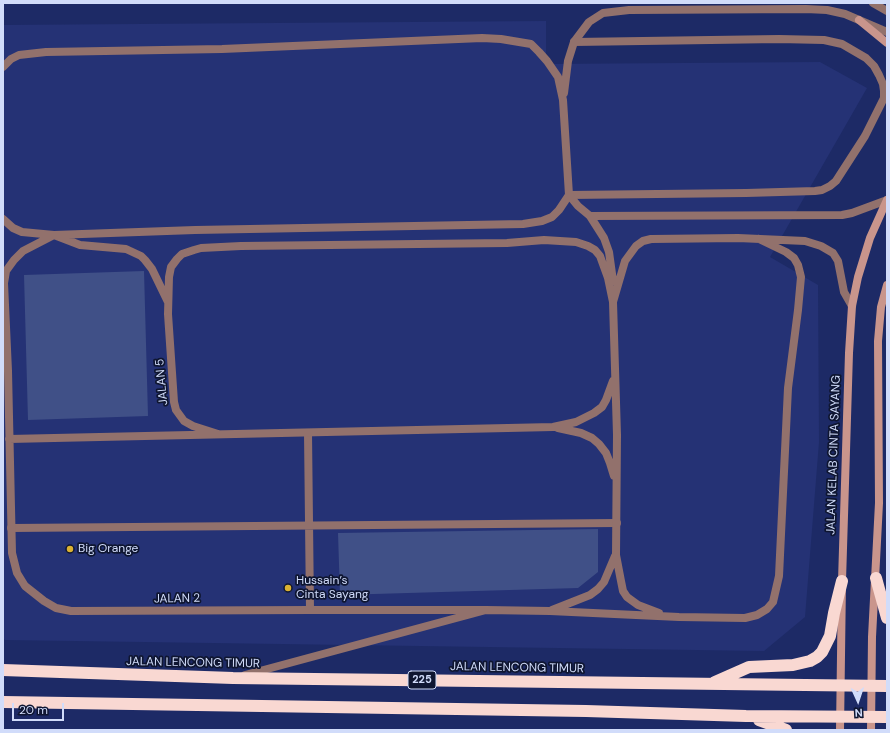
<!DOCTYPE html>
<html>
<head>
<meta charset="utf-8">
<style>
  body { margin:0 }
  #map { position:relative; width:890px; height:733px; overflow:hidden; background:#1d2a66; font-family:"DM Sans",sans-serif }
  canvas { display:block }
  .frame { position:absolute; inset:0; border:4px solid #d1dcfa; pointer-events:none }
  .north { position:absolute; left:838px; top:681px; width:40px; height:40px; -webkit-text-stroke:3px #0f1631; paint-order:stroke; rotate:177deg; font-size:11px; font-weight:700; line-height:16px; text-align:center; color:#d1dcfa }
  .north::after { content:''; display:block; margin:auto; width:14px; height:18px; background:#d1dcfa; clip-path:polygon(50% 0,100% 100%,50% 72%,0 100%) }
  .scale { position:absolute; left:12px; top:703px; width:52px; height:18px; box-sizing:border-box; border:2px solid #d1dcfa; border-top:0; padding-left:5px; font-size:12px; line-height:14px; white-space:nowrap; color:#d1dcfa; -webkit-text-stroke:3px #0f1631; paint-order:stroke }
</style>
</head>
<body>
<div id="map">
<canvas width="890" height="733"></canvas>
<div class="frame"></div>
<div class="north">N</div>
<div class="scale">20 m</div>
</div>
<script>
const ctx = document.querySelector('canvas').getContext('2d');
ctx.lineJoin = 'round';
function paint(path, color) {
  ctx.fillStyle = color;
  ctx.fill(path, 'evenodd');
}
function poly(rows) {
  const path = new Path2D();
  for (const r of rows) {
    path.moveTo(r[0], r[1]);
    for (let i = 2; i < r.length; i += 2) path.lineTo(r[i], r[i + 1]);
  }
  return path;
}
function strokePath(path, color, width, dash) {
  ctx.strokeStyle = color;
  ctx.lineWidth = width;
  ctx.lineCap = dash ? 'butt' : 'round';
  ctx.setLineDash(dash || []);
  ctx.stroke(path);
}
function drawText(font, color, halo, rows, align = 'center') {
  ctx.font = font + ' "DM Sans",sans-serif';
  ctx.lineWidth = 3.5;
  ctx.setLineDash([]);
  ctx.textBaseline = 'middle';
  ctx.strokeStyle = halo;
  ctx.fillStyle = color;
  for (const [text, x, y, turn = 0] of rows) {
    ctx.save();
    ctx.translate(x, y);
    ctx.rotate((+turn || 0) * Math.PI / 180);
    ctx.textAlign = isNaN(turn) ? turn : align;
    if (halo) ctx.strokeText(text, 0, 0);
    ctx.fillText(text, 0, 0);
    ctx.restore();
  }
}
paint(poly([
  [546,21,546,64,820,62,867,88,770,257,818,285,819,442,805,617,764,651,5,640,3,638,3,25]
]), '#253275');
paint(poly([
  [144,271,148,416,28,420,24,275],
  [598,529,598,572,578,588,340,595,338,533]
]), '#405087');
strokePath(poly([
  [569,195,746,193,815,191,822,190,830,186,836,181,865,136,884,98,884,91,883,84,879,75,874,66,866,58,842,44,824,40,779,39,574,42],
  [308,433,310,610],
  [11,528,617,523]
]), '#92716c', 8);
strokePath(poly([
  [873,3,887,11],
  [3,67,11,59,19,55,46,52,222,49,482,38,501,39,531,44,539,52,547,61,558,77,563,100,569,195,559,210,552,217,542,221,523,224,195,230,54,235,22,232,13,228,3,219],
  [564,93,568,61,574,42,589,22,603,13,629,10,806,9,827,10,845,14,887,32],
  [569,195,578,206,590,216,604,238,609,252,613,281],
  [590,216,842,215,852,213,887,200],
  [168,302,152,269,145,260,141,256,126,249,80,245,54,235,23,251,14,260,6,271,4,283,8,371,12,553,17,573,25,586,44,601,56,608,71,611,310,610,486,610],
  [558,428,581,433,592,438,599,444,606,453,610,463,614,476],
  [218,434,193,426,184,421,176,410,174,402,168,314,169,277,171,267,177,259,182,254,194,250,201,248,241,246,507,243,544,240,576,242,588,246,595,250,600,256,608,278,613,302],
  [9,439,553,427,576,422,594,413,602,407,606,400,613,381],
  [552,610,590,595,598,589,604,582,615,556],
  [659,613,638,605,627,597,623,591,621,581,616,555,617,435,613,302,625,261,636,246,643,241,651,239,738,238,805,241,821,246,833,253,838,261,844,292,852,306],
  [245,675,486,610,550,611,679,617,745,618,757,615,767,609,773,602,779,576,788,388,798,310,801,277,798,265,794,258,786,252,759,239]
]), '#92716c', 8);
strokePath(poly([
  [859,20,887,43],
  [840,730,842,581,849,353,852,306,858,277,870,238,887,200],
  [871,730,872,637,879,503,878,341,881,307,887,285]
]), '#c9958c', 8);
strokePath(poly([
  [876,578,887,618],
  [3,670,233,678,887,686],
  [715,682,749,667,793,665,810,661,817,657,822,652,830,636,834,613,842,581],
  [3,702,586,711,746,716,887,717],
  [759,720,786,730]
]), '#f9d8d2', 12);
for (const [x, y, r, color] of [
  [70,549,4,"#dbb233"],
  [288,588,4,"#dbb233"]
]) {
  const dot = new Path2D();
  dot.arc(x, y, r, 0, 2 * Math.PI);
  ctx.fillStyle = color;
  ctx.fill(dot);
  strokePath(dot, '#0f1631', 1.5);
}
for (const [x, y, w] of [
  [422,680,28]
]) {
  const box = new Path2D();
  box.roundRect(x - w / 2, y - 9, w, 18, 3);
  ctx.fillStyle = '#0f1631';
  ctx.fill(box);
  strokePath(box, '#d1dcfa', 1);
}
drawText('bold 11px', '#d1dcfa', null, [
  ["225",422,680]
]);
drawText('12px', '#d1dcfa', '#0f1631', [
  ["JALAN 5",162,382,-95],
  ["JALAN KELAB CINTA SAYANG",834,455,-88],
  ["JALAN 2",177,599,-1],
  ["JALAN LENCONG TIMUR",193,663,1],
  ["JALAN LENCONG TIMUR",517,668,1]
]);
drawText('12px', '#d1dcfa', '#0f1631', [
  ["Big Orange",78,549],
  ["Hussain’s",296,581],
  ["Cinta Sayang",296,595]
], 'left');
</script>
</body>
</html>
